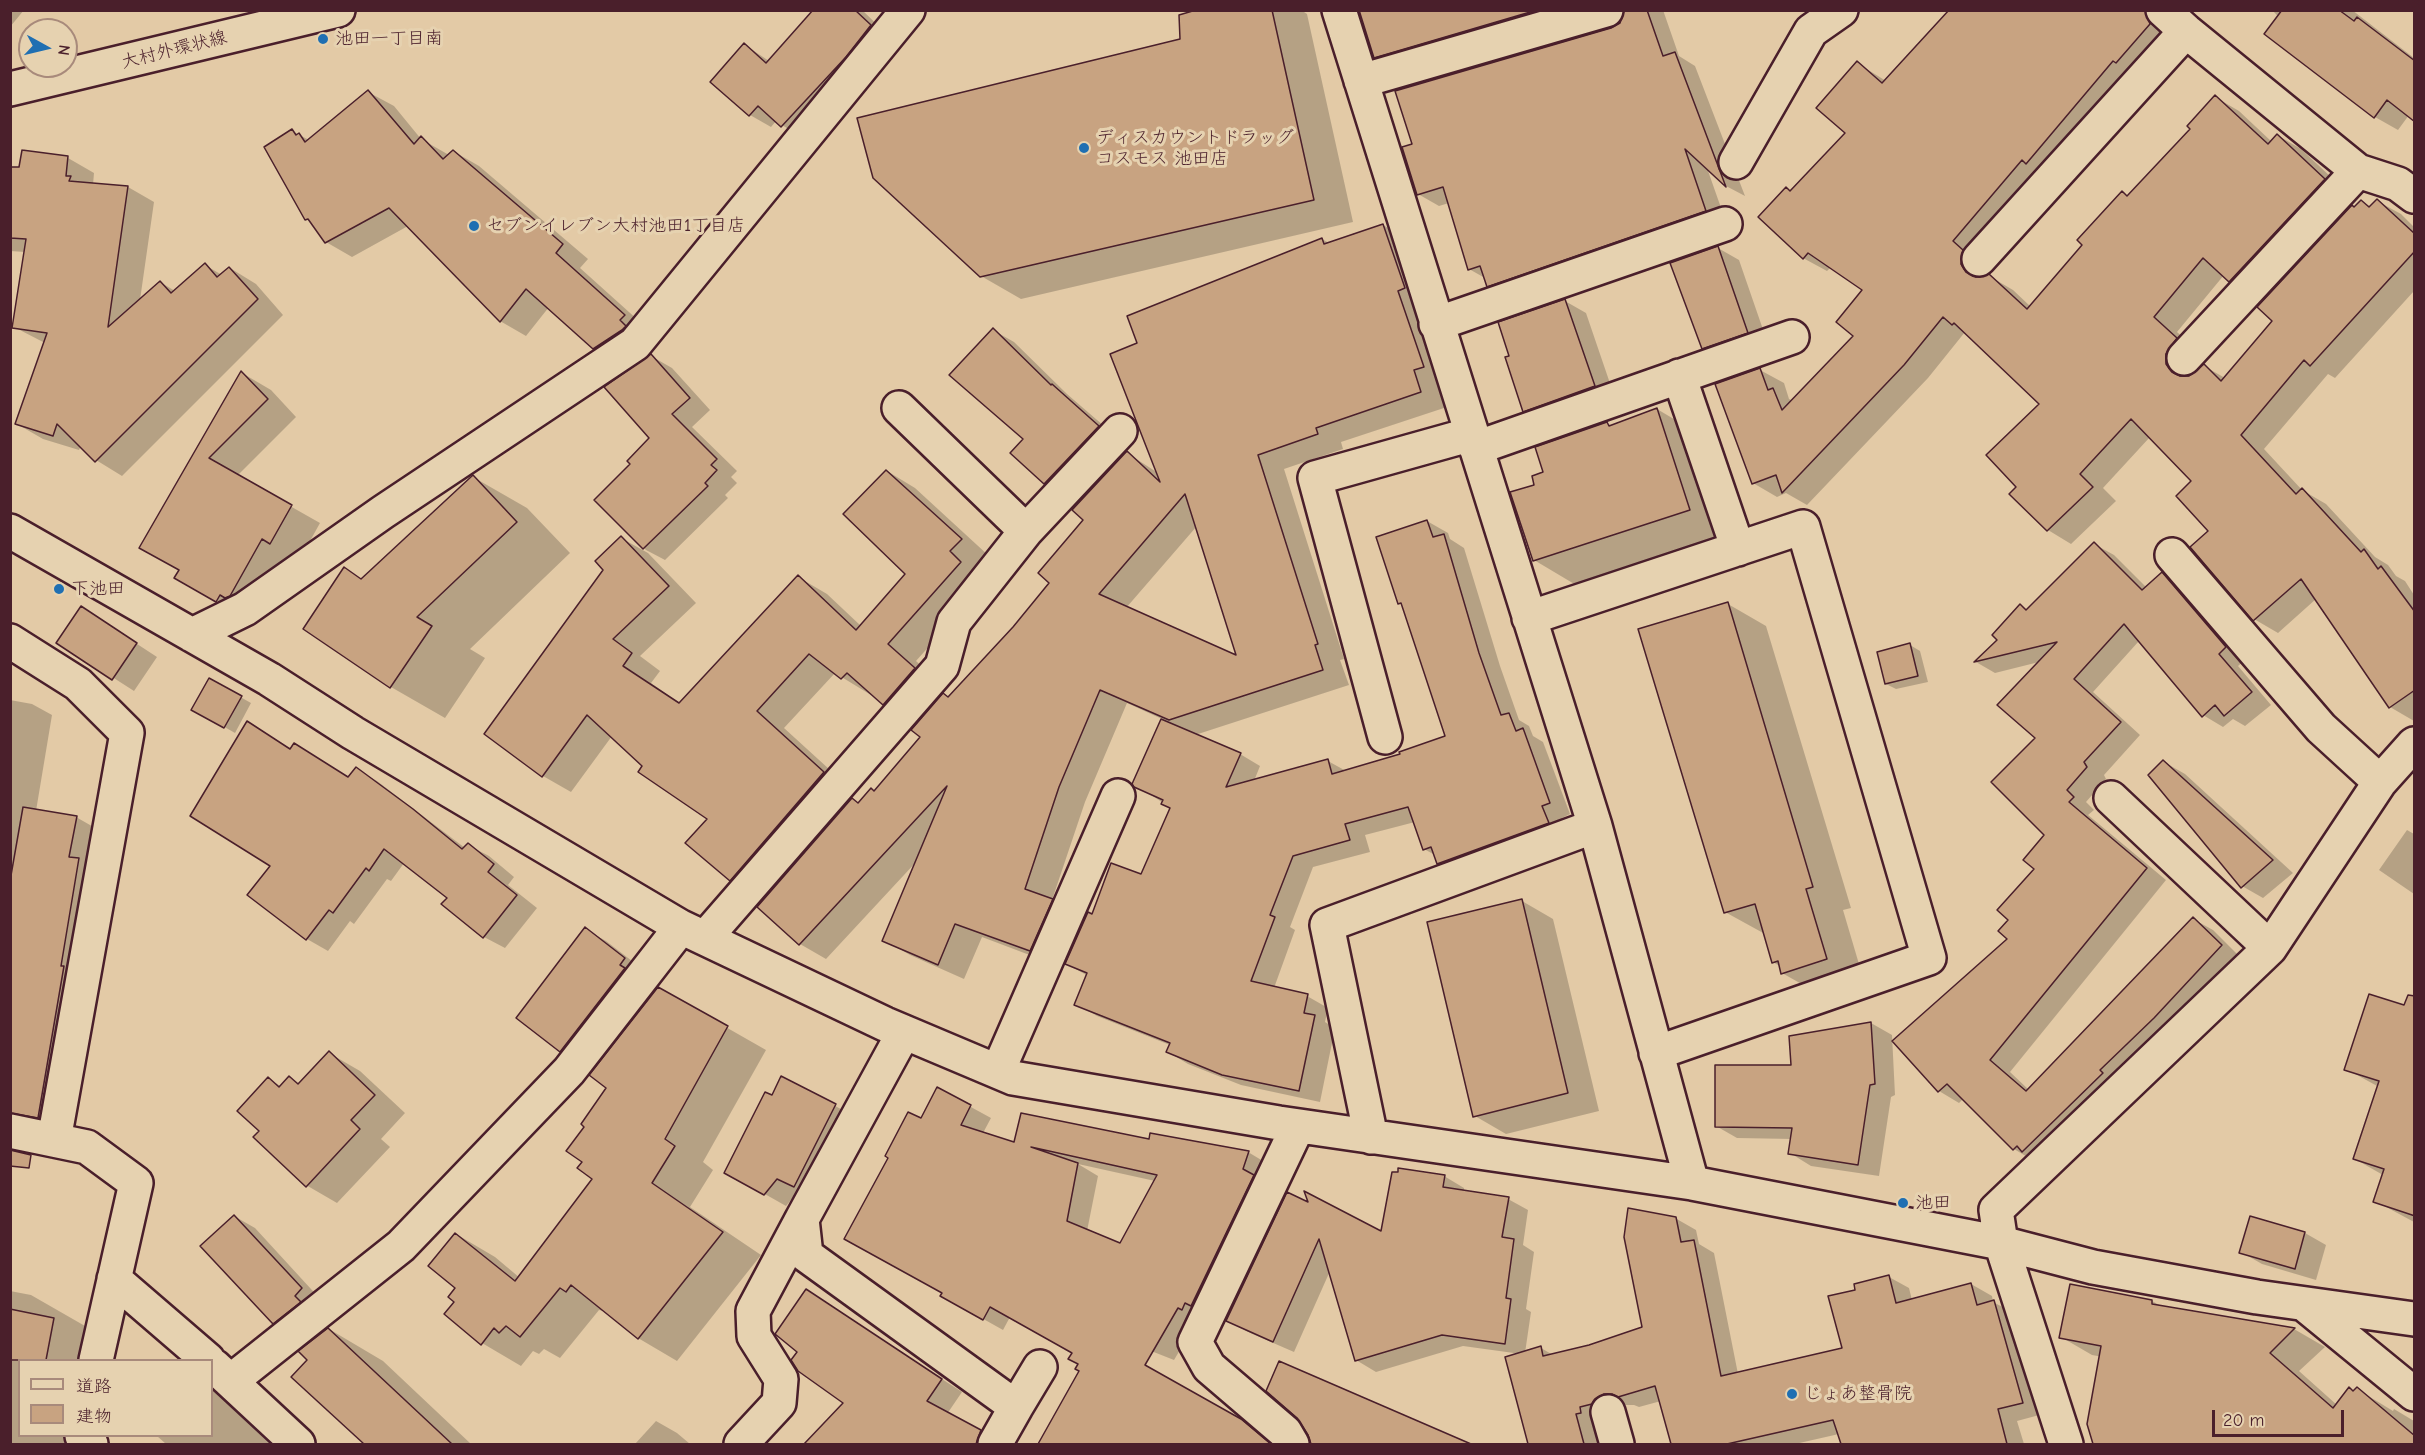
<!DOCTYPE html>
<html>
<head>
<meta charset="utf-8">
<style>
  body { margin:0 }
  #map { position:relative; width:2425px; height:1455px; overflow:hidden; background:#e3caa6; font-family:"Comic Neue","Klee One",sans-serif }
  canvas { display:block }
  .frame { position:absolute; inset:0; border:12px solid #4a1f2b; pointer-events:none }
  .legend { position:absolute; left:18px; top:1359px; width:195px; height:78px; box-sizing:border-box; background:#e6d2b0; border:2px solid #a88a7b; margin:0; padding:8px 10px; list-style:none; font-size:18px; color:#4a1f2b }
  .legend li { display:flex; align-items:center; gap:12px; height:30px }
  .legend b { width:30px; border:2px solid #a88a7b }
  .north { position:absolute; left:18px; top:18px; width:60px; height:60px; box-sizing:border-box; background:#e6d2b0; border:2px solid #a88a7b; border-radius:50%; rotate:98deg; font-size:16px; font-weight:700; line-height:24px; text-align:center; color:#4a1f2b }
  .north::after { content:''; display:block; margin:auto; width:21px; height:27px; background:#1f6fb2; clip-path:polygon(50% 0,100% 100%,50% 72%,0 100%) }
  .scale { position:absolute; left:2212px; top:1410px; width:132px; height:27px; box-sizing:border-box; border:3px solid #4a1f2b; border-top:0; padding-left:8px; font-size:18px; line-height:21px; white-space:nowrap; color:#4a1f2b; -webkit-text-stroke:4px #e6d2b0; paint-order:stroke }
</style>
</head>
<body>
<div id="map">
<canvas width="2425" height="1455"></canvas>
<div class="frame"></div>
<ul class="legend">
<li><b style="height:8px;background:#e6d2b0"></b>道路</li>
<li><b style="height:16px;background:#c8a381"></b>建物</li>
</ul>
<div class="north">N</div>
<div class="scale">20 m</div>
</div>
<script>
const ctx = document.querySelector('canvas').getContext('2d');
ctx.lineJoin = 'round';
function paint(path, color) {
  ctx.fillStyle = color;
  ctx.fill(path, 'evenodd');
}
function poly(rows) {
  const path = new Path2D();
  for (const r of rows) {
    path.moveTo(r[0], r[1]);
    for (let i = 2; i < r.length; i += 2) path.lineTo(r[i], r[i + 1]);
  }
  return path;
}
function strokePath(path, color, width, dash) {
  ctx.strokeStyle = color;
  ctx.lineWidth = width;
  ctx.lineCap = dash ? 'butt' : 'round';
  ctx.setLineDash(dash || []);
  ctx.stroke(path);
}
function drawText(font, color, halo, rows, align = 'center') {
  ctx.font = font + ' "Comic Neue","Klee One",sans-serif';
  ctx.lineWidth = 6;
  ctx.setLineDash([]);
  ctx.textBaseline = 'middle';
  ctx.strokeStyle = halo;
  ctx.fillStyle = color;
  for (const [text, x, y, turn = 0] of rows) {
    ctx.save();
    ctx.translate(x, y);
    ctx.rotate((+turn || 0) * Math.PI / 180);
    ctx.textAlign = isNaN(turn) ? turn : align;
    if (halo) ctx.strokeText(text, 0, 0);
    ctx.fillText(text, 0, 0);
    ctx.restore();
  }
}
paint(poly([
  [10,10,24,10,10,27],
  [815,10,862,10,891,38,802,138,776,121,771,127,750,115,745,45,769,61],
  [1201,10,1301,10,1307,14,1353,222,1021,299,981,276,1181,40],
  [1360,10,1597,10,1396,69,1375,57],
  [1626,10,1663,10,1679,56,1695,66,1745,196,1726,186,1707,168,1726,222,1509,298,1488,286,1485,278,1469,269,1449,203,1439,206,1418,194,1414,145,1621,24],
  [1951,10,2155,10,2169,31,1986,265,1985,277,1989,276,2013,290,2031,307,2192,129,2215,97,2239,111,2272,142,2277,135,2301,149,2348,193,2254,294,2224,275,2177,332,2200,353,2189,368,2190,377,2204,366,2225,378,2274,321,2361,201,2371,207,2377,201,2401,214,2414,227,2414,291,2335,378,2328,374,2264,449,2302,490,2326,504,2375,557,2388,565,2396,576,2405,581,2414,595,2414,721,2390,707,2316,599,2278,633,2254,619,2210,532,2193,482,2150,437,2103,488,2116,501,2071,544,2048,530,2018,487,2041,404,1965,332,1928,378,1807,505,1786,493,1777,497,1753,483,1760,370,1784,383,1789,399,1793,401,1855,336,1865,290,1831,267,1827,271,1803,258,1786,189,1791,192,1847,133,1857,63,1886,81],
  [2272,10,2352,10,2414,58,2414,119,2409,115,2398,130,2375,117],
  [368,92,394,106,421,139,449,155,453,151,479,166,588,259,580,268,649,330,620,363,594,348,549,307,526,336,500,321,408,226,352,257,326,242,313,223,307,219,292,131,309,140],
  [68,158,94,173,93,185,128,187,154,202,140,300,160,282,175,291,205,265,222,275,230,268,256,284,283,315,122,476,96,460,81,446,79,450,43,439,17,424,45,343,14,327,25,252,10,251,10,168,21,168],
  [1383,225,1409,240,1447,407,1341,442,1343,449,1284,469,1344,659,1340,660,1349,685,1195,735,1240,754,1260,766,1254,781,1328,761,1346,771,1402,755,1447,737,1404,606,1399,603,1427,521,1448,533,1450,539,1464,548,1500,666,1519,720,1529,726,1533,736,1543,742,1570,814,1562,818,1569,834,1459,875,1438,863,1435,855,1424,849,1415,822,1365,835,1370,852,1313,867,1290,927,1295,930,1274,988,1307,996,1328,1008,1325,1022,1335,1028,1320,1102,1241,1085,1188,1064,1168,1052,1170,1045,1097,1016,1076,1004,1088,976,1067,964,1093,915,1141,876,1171,808,1134,784,1162,719,1127,703,1085,802,1052,900,1078,915,1056,965,982,937,964,979,910,955,884,940,917,861,826,959,800,944,852,800,859,804,875,792,922,737,949,698,1014,628,1051,583,1085,520,1127,453,1158,473,1139,344,1322,239,1329,243],
  [1197,526,1238,658,1126,608],
  [1718,248,1739,260,1768,344,1724,360,1703,348],
  [1565,301,1586,313,1615,398,1546,423,1525,410,1511,357],
  [993,330,1014,342,1067,394,1119,439,1066,495,1045,483,1012,453,1025,439],
  [651,356,672,368,710,410,692,427,737,471,731,477,737,483,725,495,728,498,665,560,646,550,596,500,633,464,651,438],
  [242,373,271,390,296,417,237,476,320,523,300,559,292,554,259,612,246,617,176,577,180,570,141,547],
  [1657,409,1704,437,1737,537,1581,588,1534,560,1536,485,1607,423,1612,426],
  [887,471,915,488,989,556,989,579,916,661,943,685,913,720,884,704,872,693,871,695,835,673,784,728,852,790,759,896,731,880,709,819,644,766,612,736,571,792,543,776,486,734,605,570,621,538,648,553,696,603,640,656,660,671,651,683,681,704,798,577,827,594,861,626,907,573],
  [473,477,527,508,570,553,470,649,485,658,445,718,391,687,305,628,344,569,363,580],
  [2094,544,2114,555,2147,588,2162,574,2182,586,2246,659,2238,666,2271,705,2245,726,2233,719,2223,727,2203,715,2139,641,2093,692,2140,735,2104,775,2106,779,2086,802,2094,810,2088,815,2166,880,2010,1072,2029,1090,2193,919,2213,930,2241,958,2034,1161,2014,1149,1964,1098,1959,1103,1939,1091,2009,939,2011,919,2036,869,2046,835,2037,738,2039,662,1995,673,1976,662,1999,639,2020,606,2028,610],
  [1728,604,1766,626,1851,908,1843,910,1864,981,1821,995,1782,973,1781,967,1773,962,1765,934,1725,912],
  [82,608,157,657,134,691,64,646],
  [1910,645,1920,651,1928,682,1896,689,1886,684],
  [210,680,251,703,235,733,193,709],
  [10,700,32,704,52,715,36,811,76,817,97,829,59,1123,10,1114],
  [291,750,349,778,356,769,377,781,465,848,468,845,489,856,514,877,508,885,537,908,505,948,484,937,449,898,404,863,391,881,387,879,354,924,350,921,328,951,307,939,250,895,272,865],
  [2164,762,2185,774,2293,873,2263,898,2242,886],
  [2407,830,2414,834,2414,894,2379,870],
  [1522,901,1553,919,1599,1111,1506,1134,1475,1116],
  [585,929,606,941,645,971,582,1063,561,1051],
  [659,989,766,1050,703,1162,713,1170,690,1207,761,1255,677,1361,638,1338,607,1312,599,1310,560,1358,544,1349,539,1354,533,1351,521,1366,482,1343,456,1302,456,1234,495,1257,520,1278,594,1179,584,1162,586,1126,609,1088],
  [2414,1010,2414,1222,2375,1201,2383,1175,2355,1159,2379,1087,2346,1069],
  [1871,1023,1892,1035,1895,1095,1891,1097,1879,1176,1811,1166,1790,1153,1792,1139,1737,1138,1716,1126,1792,1067],
  [329,1053,360,1071,405,1113,381,1139,390,1147,337,1203,306,1185,262,1131,269,1079,282,1087,290,1078,300,1084],
  [782,1078,856,1117,815,1198,799,1190,786,1206,726,1172],
  [938,1089,991,1118,983,1133,1016,1144,1150,1141,1248,1152,1268,1164,1199,1318,1174,1360,1141,1347,1073,1353,1010,1317,1003,1330,962,1307,944,1293,922,1120],
  [1078,1164,1155,1181,1121,1245,1087,1231,1098,1176],
  [1444,1176,1464,1188,1464,1192,1508,1199,1528,1210,1523,1245,1534,1252,1526,1309,1531,1312,1525,1353,1541,1348,1553,1355,1590,1346,1643,1328,1675,1218,1696,1230,1699,1244,1714,1253,1738,1374,1844,1349,1857,1291,1889,1277,1909,1288,1912,1300,1971,1284,1992,1296,1993,1302,2014,1313,2043,1414,2017,1421,2024,1444,1842,1444,1839,1434,1795,1444,1676,1444,1661,1401,1639,1407,1634,1405,1623,1405,1615,1410,1601,1444,1530,1444,1506,1358,1521,1354,1463,1346,1376,1372,1356,1360,1330,1271,1294,1352,1248,1332,1228,1321,1288,1194,1382,1234],
  [234,1216,255,1228,322,1301,295,1335,274,1323],
  [2251,1218,2305,1233,2326,1245,2316,1280,2262,1264,2241,1252],
  [10,1291,31,1295,85,1326,83,1336,108,1350,106,1360,20,1360,20,1436,87,1436,85,1444,10,1444],
  [806,1291,962,1392,947,1414,1001,1444,806,1444,845,1403,799,1352],
  [2152,1301,2163,1307,2294,1329,2325,1347,2299,1371,2337,1405,2350,1389,2354,1392,2357,1389,2393,1411,2394,1409,2414,1421,2414,1444,2243,1444,2147,1365,2092,1355,2061,1337],
  [329,1329,383,1361,471,1444,366,1444,294,1377,309,1360],
  [1081,1369,1224,1444,1040,1444],
  [212,1386,278,1444,166,1444,157,1436,212,1436],
  [2126,1399,2171,1444,2095,1444,2089,1423],
  [1303,1414,1464,1443,1466,1444,1374,1444],
  [656,1421,677,1433,690,1444,635,1444]
]), '#0003');
const building = poly([
  [813,10,855,10,871,25,846,57,781,127,758,106,749,116,710,82,744,43,766,63,813,10],
  [1196,10,1272,10,1314,200,980,277,873,178,857,118,1180,39,1179,15,1196,10],
  [1359,10,1537,10,1374,58,1359,10],
  [1624,10,1647,10,1663,56,1675,52,1726,187,1685,149,1706,211,1487,287,1480,266,1468,270,1443,187,1417,195,1402,147,1412,144,1395,91,1611,28,1620,23,1624,10],
  [1949,10,2145,10,2150,24,2116,63,2113,61,2026,164,2022,160,1953,241,1963,250,1961,264,1966,272,1976,277,1989,274,2027,309,2082,245,2077,240,2122,191,2127,196,2190,129,2187,126,2215,95,2268,144,2277,134,2325,179,2229,282,2203,258,2154,317,2177,338,2166,354,2166,364,2172,372,2180,376,2189,376,2204,364,2221,381,2272,321,2257,307,2352,205,2354,207,2361,200,2369,207,2377,199,2415,234,2415,251,2310,366,2304,360,2241,435,2296,494,2302,488,2361,552,2364,549,2378,569,2381,566,2415,612,2415,690,2389,708,2301,579,2253,621,2190,547,2208,531,2176,496,2191,481,2131,419,2080,474,2093,487,2047,531,2009,494,2016,487,1986,455,2039,404,1954,323,1952,325,1943,317,1904,365,1782,493,1776,475,1752,484,1715,384,1760,368,1768,390,1773,388,1782,410,1853,336,1836,322,1862,290,1808,253,1803,259,1758,217,1786,187,1790,191,1845,133,1816,108,1857,61,1882,83,1949,10],
  [2282,10,2339,10,2354,21,2357,17,2415,61,2415,122,2387,100,2374,118,2264,34,2282,10],
  [368,90,414,144,421,136,443,159,453,150,563,244,556,253,625,315,620,320,626,326,622,330,593,349,526,289,500,322,389,208,325,243,308,219,305,220,264,147,292,129,296,135,299,133,305,142,368,90],
  [22,150,68,156,66,176,71,176,69,181,128,186,108,327,160,281,171,293,205,263,217,277,229,267,258,299,95,462,57,424,53,436,15,424,47,333,12,328,26,239,10,238,10,167,19,167,22,150],
  [1383,224,1405,288,1398,291,1424,367,1414,370,1421,392,1316,428,1318,434,1258,455,1318,644,1315,645,1323,670,1169,720,1100,690,1059,787,1025,889,1053,899,1030,951,955,924,938,965,882,941,947,786,799,945,757,907,852,798,858,803,871,788,874,791,920,737,911,730,943,693,948,697,1013,627,1049,583,1038,573,1083,520,1072,510,1127,451,1160,482,1110,354,1137,343,1127,316,1322,238,1324,244,1383,224],
  [1185,494,1236,655,1099,594,1185,494],
  [1718,246,1748,333,1702,349,1670,263,1718,246],
  [1565,299,1595,386,1523,412,1505,357,1509,356,1498,322,1565,299],
  [993,328,1051,385,1052,384,1099,426,1044,484,1010,453,1023,439,949,375,993,328],
  [651,354,690,398,672,414,717,459,711,465,717,470,705,483,708,486,643,549,594,500,630,464,627,461,649,438,604,387,651,354],
  [241,371,268,399,209,458,292,505,270,544,262,539,230,596,225,598,220,595,216,602,174,578,179,570,139,548,241,371],
  [1657,408,1690,510,1533,561,1510,492,1534,485,1532,476,1543,472,1535,447,1607,422,1609,426,1657,408],
  [886,470,962,539,950,551,961,562,888,644,915,668,883,705,847,673,841,679,809,654,757,711,824,772,730,881,685,843,707,819,638,772,642,766,587,715,542,777,484,734,603,570,595,561,621,536,669,586,613,639,632,653,623,666,679,703,798,575,856,630,905,574,843,514,886,470],
  [473,475,517,522,417,617,432,626,390,688,303,629,344,567,361,579,473,475],
  [1427,520,1433,537,1444,534,1479,653,1501,715,1509,713,1516,731,1523,728,1550,803,1542,806,1549,823,1437,864,1431,847,1423,850,1408,807,1345,824,1350,840,1293,856,1270,915,1275,917,1251,981,1308,994,1304,1013,1315,1015,1299,1091,1222,1075,1166,1052,1170,1043,1074,1005,1087,973,1065,964,1088,912,1092,914,1111,863,1141,874,1170,808,1161,804,1163,800,1134,787,1132,784,1161,719,1241,753,1226,787,1328,759,1332,774,1400,754,1399,752,1445,736,1401,603,1398,604,1376,537,1427,520],
  [2094,542,2142,590,2162,572,2226,647,2219,654,2252,692,2224,716,2215,705,2202,717,2124,624,2074,679,2121,722,2084,762,2087,767,2067,790,2074,797,2069,802,2147,868,1990,1060,2026,1091,2193,917,2222,945,2154,1018,2100,1070,2103,1073,2022,1152,2017,1146,2013,1150,1947,1084,1938,1092,1892,1041,2007,939,1998,931,2008,920,1997,910,2034,869,2023,860,2044,835,1991,782,2035,738,1997,705,2057,642,1974,662,1997,640,1992,635,2020,604,2026,610,2094,542],
  [1728,602,1813,887,1806,889,1827,959,1781,974,1778,961,1772,963,1755,904,1724,913,1638,629,1728,602],
  [81,606,137,643,112,680,56,643,81,606],
  [1910,643,1918,676,1885,684,1877,652,1910,643],
  [209,678,242,696,224,728,191,710,209,678],
  [247,721,290,749,294,743,348,777,356,767,413,809,462,849,468,843,494,864,488,872,517,895,483,938,441,904,447,898,384,849,369,871,366,868,333,913,329,910,306,940,247,895,270,866,190,816,247,721],
  [2163,760,2273,860,2241,888,2148,775,2163,760],
  [23,807,77,816,69,857,79,858,61,966,64,966,38,1118,10,1113,10,881,23,807],
  [1522,899,1568,1093,1473,1117,1427,922,1522,899],
  [585,927,625,958,620,965,625,968,560,1052,516,1018,585,927],
  [658,987,728,1026,665,1139,675,1146,652,1183,723,1232,638,1339,571,1285,566,1292,560,1288,520,1337,506,1326,499,1333,494,1328,481,1345,444,1314,454,1302,448,1297,455,1288,428,1266,455,1233,515,1281,592,1179,577,1168,582,1162,566,1151,584,1127,581,1124,606,1088,589,1075,658,987],
  [2369,994,2404,1005,2408,995,2415,996,2415,1216,2373,1202,2384,1169,2353,1159,2379,1081,2344,1070,2369,994],
  [1871,1022,1875,1084,1870,1085,1858,1165,1788,1154,1792,1128,1715,1127,1715,1065,1791,1065,1789,1036,1871,1022],
  [329,1051,375,1095,351,1120,360,1129,306,1187,253,1137,259,1131,237,1111,268,1077,279,1087,289,1076,298,1084,329,1051],
  [781,1076,836,1104,794,1187,777,1179,764,1195,724,1173,765,1092,772,1095,781,1076],
  [937,1087,971,1105,961,1125,1014,1142,1021,1113,1149,1139,1150,1133,1249,1151,1243,1169,1254,1175,1191,1306,1185,1303,1182,1310,1178,1308,1145,1365,1241,1419,1271,1444,1038,1444,1079,1371,1075,1369,1078,1364,1068,1359,1072,1353,990,1307,983,1320,940,1296,942,1293,844,1239,888,1158,885,1156,908,1112,921,1118,937,1087],
  [1031,1147,1157,1175,1120,1243,1067,1221,1078,1163,1031,1147],
  [10,1150,31,1155,29,1168,10,1166,10,1150],
  [1398,1168,1445,1175,1443,1187,1509,1197,1502,1237,1514,1239,1506,1298,1511,1299,1505,1344,1442,1335,1355,1361,1319,1239,1273,1342,1226,1321,1287,1192,1308,1202,1304,1191,1381,1231,1392,1172,1398,1172,1398,1168],
  [1628,1208,1676,1217,1681,1242,1694,1240,1721,1376,1842,1348,1828,1296,1855,1290,1854,1284,1889,1275,1896,1303,1971,1283,1977,1305,1994,1300,2023,1403,1998,1409,2007,1444,1841,1444,1833,1420,1727,1444,1671,1444,1655,1386,1618,1397,1612,1394,1604,1394,1595,1399,1592,1404,1580,1407,1581,1413,1576,1414,1584,1444,1528,1444,1505,1357,1541,1346,1543,1356,1589,1345,1642,1327,1624,1237,1628,1208],
  [234,1215,302,1288,295,1296,301,1302,273,1324,200,1246,234,1215],
  [2250,1216,2305,1232,2295,1269,2239,1253,2250,1216],
  [2070,1284,2152,1300,2152,1304,2295,1328,2270,1353,2333,1408,2349,1387,2353,1391,2357,1387,2415,1436,2415,1444,2093,1444,2087,1424,2101,1346,2059,1338,2070,1284],
  [806,1289,942,1379,927,1401,981,1430,976,1444,804,1444,843,1403,798,1371,791,1360,797,1352,775,1334,806,1289],
  [10,1309,54,1318,46,1360,10,1360,10,1309],
  [328,1328,452,1444,364,1444,291,1377,307,1360,298,1351,328,1328],
  [1279,1361,1471,1444,1311,1444,1308,1435,1297,1418,1266,1391,1279,1361]
]);
paint(building, '#c8a381');
strokePath(building, '#4a1f2b', 1.5);
const minor = poly([
  [1339,10,1595,826,1692,1183],
  [2163,10,2186,31,2358,171,2398,184,2414,196],
  [1361,81,1606,10],
  [1736,162,1811,31,1841,10],
  [1979,259,2186,31],
  [1436,324,1725,224],
  [2184,358,2358,171],
  [1679,376,1738,549],
  [899,408,1026,531],
  [1476,448,1792,337],
  [10,531,269,679,353,733,681,927,885,1024,1013,1078,1279,1123,1692,1183,2001,1243,2093,1267,2257,1297,2414,1319],
  [2172,555,2321,728,2380,782],
  [1529,618,1803,527,1929,958,1656,1053],
  [192,635,245,609,383,512,635,344,908,10],
  [10,641,78,684,127,733,54,1140],
  [1385,737,1315,478,1472,434],
  [2111,798,2270,948],
  [705,938,942,666,954,622,1026,531,1120,431],
  [904,1032,802,1219,806,1255,1016,1407,995,1444],
  [998,1071,1118,796],
  [10,1131,87,1147,136,1183,96,1360],
  [1371,1137,1327,925,1595,826],
  [114,1279,208,1360],
  [2304,1304,2414,1394],
  [214,1366,298,1444],
  [231,1381,401,1246,569,1071,681,927],
  [1016,1407,1040,1367],
  [1608,1412,1617,1444],
  [82,1436,91,1444],
  [741,1444,779,1403,781,1379,754,1336,753,1311,802,1219],
  [1292,1444,1285,1432,1209,1367,1195,1342,1298,1126],
  [2066,1444,2001,1243,1996,1210,2270,948,2380,782,2414,744]
]);
const major = poly([
  [10,89,338,10]
]);
strokePath(minor, '#4a1f2b', 38);
strokePath(major, '#4a1f2b', 38);
strokePath(minor, '#e6d2b0', 33);
strokePath(major, '#e6d2b0', 33);
for (const [x, y, r, color] of [
  [323,39,6,"#1f6fb2"],
  [1084,148,6,"#1f6fb2"],
  [474,226,6,"#1f6fb2"],
  [59,589,6,"#1f6fb2"],
  [1903,1203,6,"#1f6fb2"],
  [1792,1394,6,"#1f6fb2"]
]) {
  const dot = new Path2D();
  dot.arc(x, y, r, 0, 2 * Math.PI);
  ctx.fillStyle = color;
  ctx.fill(dot);
  strokePath(dot, '#e6d2b0', 2);
}
drawText('18px', '#4a1f2b', '#e6d2b0', [
  ["池田一丁目南",335,39],
  ["ディスカウントドラッグ",1096,138],
  ["コスモス 池田店",1096,159],
  ["セブンイレブン大村池田1丁目店",486,226],
  ["下池田",71,589],
  ["池田",1915,1203],
  ["じょあ整骨院",1804,1394]
], 'left');
drawText('18px', '#4a1f2b', '#e6d2b0', [
  ["大村外環状線",174,50,-14]
]);
</script>
</body>
</html>
